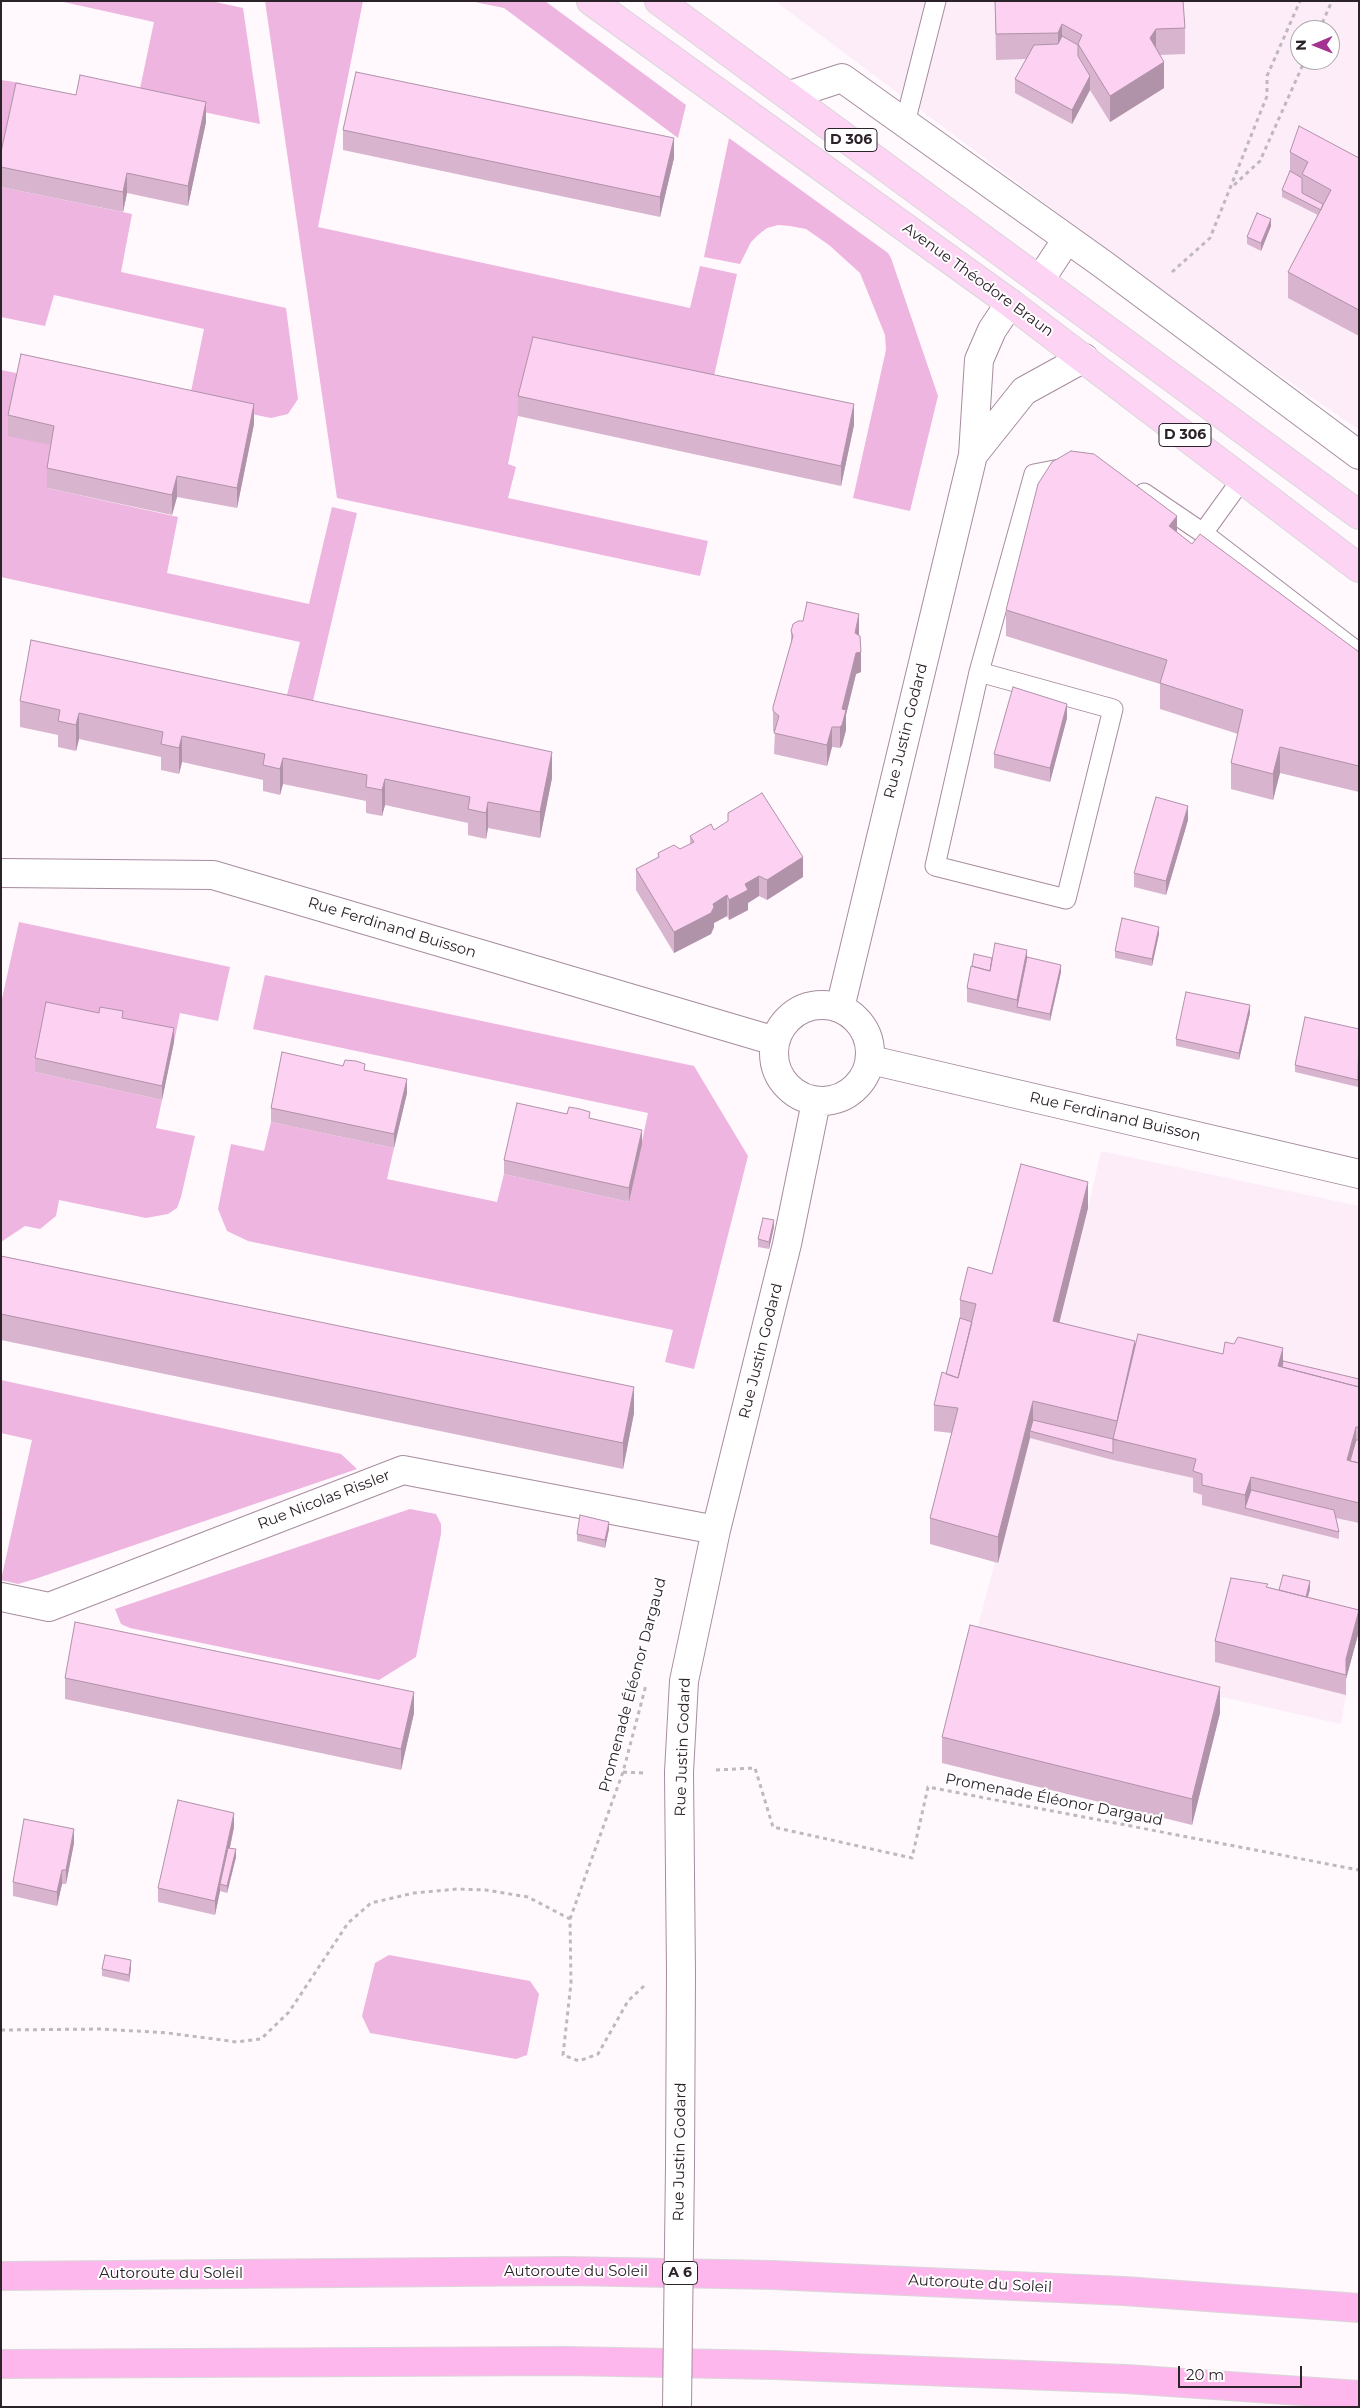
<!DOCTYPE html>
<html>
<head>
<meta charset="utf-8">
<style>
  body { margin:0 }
  #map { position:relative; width:1360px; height:2408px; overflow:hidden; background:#fff9fd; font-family:Montserrat,sans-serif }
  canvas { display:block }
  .frame { position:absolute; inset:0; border:2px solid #2c222a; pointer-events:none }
  .north { position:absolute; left:1290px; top:20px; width:50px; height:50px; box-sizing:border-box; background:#fff; border:1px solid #aba7aa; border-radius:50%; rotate:269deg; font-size:14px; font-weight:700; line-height:20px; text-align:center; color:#2c222a }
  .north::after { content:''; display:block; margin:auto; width:18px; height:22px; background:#a33290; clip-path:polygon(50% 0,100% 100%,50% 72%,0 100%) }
  .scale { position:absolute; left:1178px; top:2366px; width:124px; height:22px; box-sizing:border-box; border:2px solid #2c222a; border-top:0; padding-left:6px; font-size:15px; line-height:18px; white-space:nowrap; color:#2c222a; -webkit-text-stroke:4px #fff; paint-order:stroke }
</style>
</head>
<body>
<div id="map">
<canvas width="1360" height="2408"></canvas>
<div class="frame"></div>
<div class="north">N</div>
<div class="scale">20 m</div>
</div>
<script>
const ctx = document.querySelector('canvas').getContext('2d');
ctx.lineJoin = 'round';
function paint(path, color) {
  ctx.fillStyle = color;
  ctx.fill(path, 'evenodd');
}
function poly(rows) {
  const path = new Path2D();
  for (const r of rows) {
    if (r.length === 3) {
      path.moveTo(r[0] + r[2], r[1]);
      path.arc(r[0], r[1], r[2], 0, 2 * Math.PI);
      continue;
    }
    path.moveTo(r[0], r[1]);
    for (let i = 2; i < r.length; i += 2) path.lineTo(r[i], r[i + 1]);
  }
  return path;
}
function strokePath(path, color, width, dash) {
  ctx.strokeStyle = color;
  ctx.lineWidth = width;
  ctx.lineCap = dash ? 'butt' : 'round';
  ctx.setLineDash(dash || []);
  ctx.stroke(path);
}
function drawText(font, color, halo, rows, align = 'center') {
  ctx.font = font + ' Montserrat,sans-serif';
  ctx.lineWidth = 4;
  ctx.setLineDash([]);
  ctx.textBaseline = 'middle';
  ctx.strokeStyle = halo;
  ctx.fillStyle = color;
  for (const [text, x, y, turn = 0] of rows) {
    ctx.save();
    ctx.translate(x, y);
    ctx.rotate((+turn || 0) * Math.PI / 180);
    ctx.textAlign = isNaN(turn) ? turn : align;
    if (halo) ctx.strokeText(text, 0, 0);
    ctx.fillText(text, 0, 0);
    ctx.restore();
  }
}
paint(poly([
  [775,1,1359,1,1359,430,1202,321],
  [1300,30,1330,30,1330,60,1300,60],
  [1101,1151,1359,1206,1359,1631,1346,1680,1346,1695,1341,1724,974,1641,995,1562,930,1544,958,1434,934,1431,968,1293,1088,1208]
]), '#fcedf8');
paint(poly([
  [59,1,211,1,243,8,260,124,138,98,154,22],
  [265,1,363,1,318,227,690,308,700,266,737,274,714,376,518,416,508,464,516,467,508,498,708,541,700,576,337,498],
  [470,1,545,1,686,105,678,138,504,8],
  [1,80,21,83,1,173],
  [729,138,888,253,891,258,938,396,910,511,853,498,886,350,885,335,860,273,829,245,806,229,790,226,778,225,767,228,758,235,751,242,740,264,704,257],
  [1,187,132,214,121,272,286,308,298,399,288,414,271,418,189,401,204,329,54,295,45,326,1,317],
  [1,370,21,374,54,446,47,488,178,517,167,573,309,604,332,507,357,513,309,718,283,711,300,642,1,577],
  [19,922,230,967,218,1021,180,1013,174,1042,122,1032,35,1072,162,1100,156,1128,195,1136,181,1197,177,1208,168,1214,146,1218,59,1200,56,1216,40,1229,25,1226,1,1242,1,1003],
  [265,975,694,1066,748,1156,694,1369,665,1362,673,1330,248,1241,227,1231,218,1209,231,1144,264,1151,271,1122,394,1148,387,1179,497,1202,504,1174,629,1202,648,1113,253,1029],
  [1,1380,341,1454,357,1469,35,1579,18,1584,1,1580,32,1440,1,1433],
  [410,1509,436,1514,441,1524,441,1534,416,1657,379,1680,130,1628,121,1624,115,1609],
  [389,1955,530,1981,539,1994,527,2055,516,2059,370,2033,362,2016,375,1963]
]), '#edb5df');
const lane = poly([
  [905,123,936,1],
  [1242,479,1203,533,1359,653],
  [1144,493,1203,533],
  [979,672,1113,709,1066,899,935,866,979,672,1034,474,1070,467]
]);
const street = poly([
  [790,95,842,78,1104,265,1359,455],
  [1040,280,1067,239],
  [973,455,1024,391,1084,358],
  [1,873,213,875,775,1041],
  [822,1053,48],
  [840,1008,973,455,979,360,992,330,1010,303],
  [871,1060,1359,1174],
  [1,1597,49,1607,403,1470,716,1530],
  [680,2166,681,1973,679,1772,684,1681,716,1530,787,1244,816,1102]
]);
const primary = poly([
  [591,1,1010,303,1359,568],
  [659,1,1359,515]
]);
const highway = poly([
  [1,2276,567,2271,773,2275,1124,2291,1359,2308],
  [1,2364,565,2361,774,2365,1126,2379,1359,2395]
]);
strokePath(lane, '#a68c9f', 21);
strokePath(street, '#a68c9f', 30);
strokePath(primary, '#d9d7d9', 30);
strokePath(highway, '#d9d7d9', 30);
strokePath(poly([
  [1319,30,1332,1],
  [1234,185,1260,161,1305,60],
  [1172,272,1210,238,1267,96,1267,76,1300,1],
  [716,1770,755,1768,773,1827,912,1858,928,1787,1359,1870],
  [623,1772,644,1773],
  [570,1919,623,1772,646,1685],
  [1,2030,102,2029,168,2033,237,2042,261,2039,289,2012,348,1923,371,1903,414,1893,457,1889,486,1890,528,1897,570,1919,571,1983,563,2055,579,2061,598,2054,628,2001,644,1986]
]), '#bfb8bd', 3, [4, 4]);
strokePath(lane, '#fff', 19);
strokePath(street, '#fff', 28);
strokePath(primary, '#fed4f4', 28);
strokePath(highway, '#fdb7ec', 28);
const streetBridge = poly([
  [677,2407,680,2166]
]);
strokePath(streetBridge, '#a68c9f', 30, []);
strokePath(streetBridge, '#fff', 28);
paint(poly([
  [995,1,1183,1,1185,28,1185,54,1160,55,1164,88,1110,122,1090,90,1072,124,1015,93,1015,79,1026,59,996,60],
  [206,122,188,206,127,193,123,212,1,187,1,152],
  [343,130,674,158,660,217,343,150],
  [1290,152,1359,158,1359,336,1288,298,1288,272,1318,215,1282,197,1282,190,1290,171],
  [1271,226,1261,251,1247,244,1247,237],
  [518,396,854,425,841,486,518,416],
  [8,415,254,424,237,508,177,497,172,515,47,488,47,468,51,445,8,436],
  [1177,532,1192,544,1359,652,1359,792,1280,773,1273,800,1231,789,1231,763,1238,734,1160,709,1160,684,1006,636,1006,610],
  [791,631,859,635,861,672,856,674,846,715,846,730,842,745,840,748,832,747,827,766,774,754,775,732,773,731,773,707,791,644],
  [20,701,552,778,540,838,488,828,486,839,468,835,468,823,385,805,382,816,366,813,366,801,283,784,280,795,263,791,263,780,182,762,179,774,161,770,161,757,79,739,76,751,58,747,58,735,20,727],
  [1067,718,1050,782,994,768,994,754],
  [728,813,803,877,767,900,759,896,748,903,748,910,729,920,727,916,714,923,714,927,711,934,674,953,636,890,636,869,658,857,658,853,680,849,690,844,690,836,714,830,728,822],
  [1188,820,1166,895,1134,887,1134,873],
  [1159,934,1152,966,1115,958,1115,951],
  [1027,957,1061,972,1050,1021,967,1002,967,988,972,966,992,958],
  [1250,1013,1239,1060,1176,1046,1176,1039],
  [123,1019,174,1042,162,1100,35,1072,35,1058],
  [1359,1029,1358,1087,1295,1072,1295,1065],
  [343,1066,365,1070,407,1093,394,1148,271,1122,271,1108],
  [567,1114,590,1118,642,1144,629,1202,504,1174,504,1160],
  [1088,1208,1059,1322,1135,1347,1223,1354,1283,1361,1359,1379,1359,1523,1336,1518,1339,1532,1339,1539,1202,1505,1202,1495,1193,1492,1193,1478,1113,1460,1030,1438,998,1563,930,1544,930,1518,952,1433,934,1431,934,1405,946,1374,960,1318,960,1300,992,1274],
  [774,1227,769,1249,758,1247,758,1239],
  [1,1256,634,1413,623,1469,1,1340],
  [609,1529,605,1548,577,1541,577,1534],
  [1268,1587,1279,1590,1310,1589,1308,1597,1359,1610,1359,1631,1346,1679,1346,1695,1215,1662,1215,1641],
  [65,1678,414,1713,401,1770,65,1699],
  [1220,1713,1192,1825,942,1763,942,1737],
  [234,1827,230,1848,236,1857,227,1893,220,1891,215,1915,158,1902,158,1888],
  [74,1843,66,1884,62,1884,57,1906,13,1896,13,1882],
  [131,1968,129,1982,102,1976,102,1969]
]), '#d9b4cf');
paint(poly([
  [1062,24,1062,50,1058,59,1058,33],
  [1156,29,1156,55,1150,38],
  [1164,62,1164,88,1110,122,1110,96],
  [1090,76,1090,90,1072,124,1072,110],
  [206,102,206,122,188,206,188,186],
  [674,138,674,158,660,217,660,197],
  [127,173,127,193,123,212,123,192],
  [1271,219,1271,226,1261,251,1261,243],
  [254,404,254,424,237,508,237,488],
  [854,404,854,425,841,486,841,466],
  [177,476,177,497,172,515,172,495],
  [1177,516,1177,542,1169,526],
  [859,614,859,635,855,653,855,633],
  [861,652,861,672,856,674,846,715,846,730,842,745,840,748,840,727,842,709,856,653],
  [1067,704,1067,718,1050,782,1050,768],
  [79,713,79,739,76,751,76,725],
  [832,727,832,747,827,766,827,745],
  [182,736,182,762,179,774,179,748],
  [1280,747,1280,773,1273,800,1273,774],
  [552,752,552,778,540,838,540,812],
  [283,758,283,784,280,795,280,769],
  [385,779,385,805,382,816,382,790],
  [488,802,488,828,486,839,486,813],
  [1188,806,1188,820,1166,895,1166,881],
  [803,857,803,877,767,900,767,880],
  [759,876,759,896,748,903,748,910,729,920,729,900,745,884],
  [727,895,727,916,714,923,714,927,711,934,674,953,674,932,713,904],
  [1159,927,1159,934,1152,966,1152,959],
  [1027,950,1027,964,1017,1007,1017,1000],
  [1061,965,1061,972,1050,1021,1050,1014],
  [1250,1005,1250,1013,1239,1060,1239,1053],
  [174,1028,174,1042,162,1100,162,1086],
  [407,1079,407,1093,394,1148,394,1134],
  [642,1130,642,1144,629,1202,629,1188],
  [1088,1182,1088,1208,1055,1340,1053,1321],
  [774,1220,774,1227,769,1249,769,1242],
  [1135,1341,1135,1360,1117,1440,1117,1421],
  [1283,1348,1283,1368,1278,1366],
  [634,1387,634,1413,623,1469,623,1443],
  [1033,1401,1033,1427,1030,1431,1030,1438,998,1563,998,1537],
  [1356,1427,1356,1447,1349,1474,1347,1460],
  [1251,1477,1251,1497,1245,1508,1245,1495],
  [609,1522,609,1529,605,1548,605,1540],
  [1310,1581,1310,1589,1303,1616,1303,1609],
  [1359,1610,1359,1631,1346,1679,1346,1659],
  [1220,1687,1220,1713,1192,1825,1192,1799],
  [414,1692,414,1713,401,1770,401,1749],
  [234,1813,234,1827,222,1885,220,1884,220,1891,215,1915,215,1901],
  [74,1829,74,1843,66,1884,66,1870],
  [236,1849,236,1857,227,1893,227,1886],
  [62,1870,62,1884,57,1906,57,1892],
  [131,1960,131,1968,129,1982,129,1975]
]), '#b092a9');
const building = poly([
  [995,1,1183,1,1185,28,1156,29,1150,38,1164,62,1110,96,1078,44,1082,35,1062,24,1058,33,996,34,995,1],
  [1062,36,1078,45,1078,56,1090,76,1072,110,1015,79,1034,45,1058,44,1062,36],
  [356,72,674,138,660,197,343,130,356,72],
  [80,75,206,102,188,186,127,173,123,192,1,167,1,152,16,83,76,95,80,75],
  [1299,126,1359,158,1359,310,1288,272,1331,190,1302,174,1308,162,1290,152,1299,126],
  [1290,171,1302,178,1302,193,1323,204,1321,210,1282,190,1290,171],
  [1257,213,1271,219,1261,243,1247,237,1257,213],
  [533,337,854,404,841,466,518,396,533,337],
  [21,354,254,404,237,488,177,476,172,495,47,468,54,426,8,415,21,354],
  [1071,451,1094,454,1177,516,1169,526,1192,544,1200,534,1359,652,1359,766,1280,747,1273,774,1231,763,1243,710,1160,683,1167,660,1006,610,1038,484,1052,462,1071,451],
  [807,602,859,614,855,633,860,636,861,652,856,653,842,709,846,710,842,725,840,727,832,727,827,745,774,733,779,716,773,711,773,707,793,636,791,631,793,624,798,621,803,621,807,602],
  [31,640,552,752,540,812,488,802,486,813,468,809,470,797,385,779,382,790,366,787,367,775,283,758,280,769,263,765,265,754,182,736,179,748,161,744,163,732,79,713,76,725,58,721,60,710,20,701,31,640],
  [1013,687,1067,704,1050,768,994,754,1013,687],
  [762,793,803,857,767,880,759,876,745,884,748,890,729,900,727,895,713,904,714,907,711,913,674,932,636,869,659,857,658,853,674,845,680,849,694,842,690,836,711,824,714,830,728,821,728,813,762,793],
  [1156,797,1188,806,1166,881,1134,873,1156,797],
  [1122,918,1159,927,1152,959,1115,951,1122,918],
  [995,943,1027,950,1017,1000,967,988,971,966,990,971,995,943],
  [974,954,992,958,990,971,972,966,974,954],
  [1027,957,1061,965,1050,1014,1017,1007,1027,957],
  [1186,992,1250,1005,1239,1053,1176,1039,1186,992],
  [46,1002,99,1013,100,1007,123,1011,122,1018,174,1028,162,1086,35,1058,46,1002],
  [1305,1017,1359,1029,1358,1080,1295,1065,1305,1017],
  [282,1052,343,1066,345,1060,356,1061,365,1064,364,1070,407,1079,394,1134,271,1108,282,1052],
  [517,1103,567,1114,569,1107,580,1109,590,1112,589,1118,642,1130,629,1188,504,1160,517,1103],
  [1021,1164,1088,1182,1053,1321,1135,1341,1117,1421,1033,1401,998,1537,930,1518,958,1408,934,1405,942,1372,958,1378,976,1304,960,1300,968,1267,992,1274,1021,1164],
  [763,1218,774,1220,769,1242,758,1239,763,1218],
  [1,1256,634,1387,623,1443,1,1314,1,1256],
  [960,1318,972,1322,958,1378,946,1374,960,1318],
  [1138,1334,1223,1354,1225,1342,1234,1344,1238,1337,1283,1348,1278,1366,1359,1387,1359,1427,1356,1427,1347,1460,1359,1463,1359,1503,1251,1477,1245,1495,1202,1485,1202,1474,1193,1471,1196,1459,1113,1439,1138,1334],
  [1283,1361,1359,1379,1359,1387,1282,1367,1283,1361],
  [1033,1420,1117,1440,1113,1439,1113,1453,1030,1431,1033,1420],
  [1356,1440,1359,1440,1359,1463,1350,1461,1356,1440],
  [1251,1490,1334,1510,1339,1532,1245,1508,1251,1490],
  [580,1515,609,1522,605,1540,577,1534,580,1515],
  [1283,1575,1310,1581,1306,1597,1279,1590,1283,1575],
  [1231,1578,1268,1584,1266,1587,1359,1610,1346,1659,1346,1675,1215,1641,1231,1578],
  [75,1622,414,1692,401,1749,65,1678,75,1622],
  [970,1625,1220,1687,1192,1799,942,1737,970,1625],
  [178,1800,234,1813,215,1901,158,1888,178,1800],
  [24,1819,74,1829,66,1870,62,1870,57,1892,13,1882,24,1819],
  [228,1848,236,1849,227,1886,220,1884,228,1848],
  [105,1955,131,1960,129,1975,102,1969,105,1955]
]);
paint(building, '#fcd1f1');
strokePath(building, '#b092a9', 1);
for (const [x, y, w] of [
  [851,140,52],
  [1185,435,52],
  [680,2273,35]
]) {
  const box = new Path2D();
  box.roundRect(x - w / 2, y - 11.5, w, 23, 4);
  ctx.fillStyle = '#fff';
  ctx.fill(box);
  strokePath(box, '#2c222a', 1);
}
drawText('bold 14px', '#2c222a', null, [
  ["D 306",851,140],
  ["D 306",1185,435],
  ["A 6",680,2273]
]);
drawText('15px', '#2c222a', '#fff', [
  ["Avenue Théodore Braun",978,280,36],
  ["Rue Justin Godard",906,731,-76],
  ["Rue Ferdinand Buisson",392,928,17],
  ["Rue Ferdinand Buisson",1115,1117,13],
  ["Rue Justin Godard",761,1351,-76],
  ["Rue Nicolas Rissler",324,1500,-21],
  ["Promenade Éléonor Dargaud",633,1685,-75],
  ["Rue Justin Godard",683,1747,-88],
  ["Promenade Éléonor Dargaud",1054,1800,11],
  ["Rue Justin Godard",680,2152,-89],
  ["Autoroute du Soleil",576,2272],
  ["Autoroute du Soleil",171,2274],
  ["Autoroute du Soleil",980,2284,3]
]);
</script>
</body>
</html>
